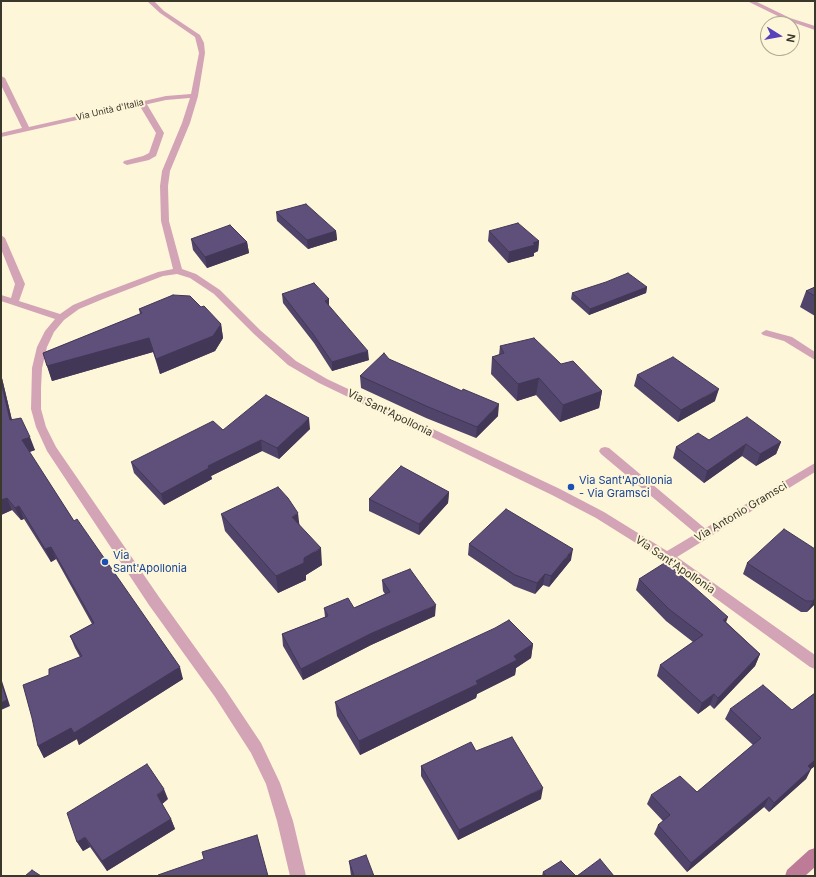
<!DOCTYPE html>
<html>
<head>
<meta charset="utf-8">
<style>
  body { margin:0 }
  #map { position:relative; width:816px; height:877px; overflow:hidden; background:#fef6d9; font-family:Inter,sans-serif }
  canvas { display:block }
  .frame { position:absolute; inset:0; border:2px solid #3a372b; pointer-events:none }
  .north { position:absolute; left:760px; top:16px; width:40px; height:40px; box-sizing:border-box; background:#fef6d9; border:1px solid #b0aa93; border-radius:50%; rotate:101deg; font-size:11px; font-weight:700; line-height:16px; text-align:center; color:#3a372b }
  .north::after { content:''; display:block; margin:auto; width:14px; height:18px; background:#5843bb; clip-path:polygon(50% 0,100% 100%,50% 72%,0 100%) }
</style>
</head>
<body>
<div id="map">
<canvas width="816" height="877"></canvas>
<div class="frame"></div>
<div class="north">N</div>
</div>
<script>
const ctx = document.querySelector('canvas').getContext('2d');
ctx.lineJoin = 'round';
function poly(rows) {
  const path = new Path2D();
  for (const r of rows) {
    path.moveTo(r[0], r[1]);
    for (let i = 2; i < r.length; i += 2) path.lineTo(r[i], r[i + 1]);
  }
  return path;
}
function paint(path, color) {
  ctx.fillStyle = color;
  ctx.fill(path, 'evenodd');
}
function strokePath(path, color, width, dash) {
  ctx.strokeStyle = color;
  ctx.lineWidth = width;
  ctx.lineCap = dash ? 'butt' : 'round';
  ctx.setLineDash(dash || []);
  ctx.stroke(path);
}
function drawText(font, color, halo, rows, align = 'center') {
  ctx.font = font + ' Inter,sans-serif';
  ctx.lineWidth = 4;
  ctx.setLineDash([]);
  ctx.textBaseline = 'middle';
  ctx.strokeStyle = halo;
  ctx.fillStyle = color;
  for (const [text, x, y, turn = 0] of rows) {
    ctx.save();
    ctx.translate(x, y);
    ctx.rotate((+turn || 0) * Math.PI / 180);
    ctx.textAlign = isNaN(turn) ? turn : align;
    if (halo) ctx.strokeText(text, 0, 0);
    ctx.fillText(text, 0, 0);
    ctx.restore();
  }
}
paint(poly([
  [139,101,145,101,164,133,156,156,149,160,127,165,123,163,124,161,143,156,149,153,156,133,138,103,139,101],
  [605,447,609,448,708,531,710,534,708,537,704,539,700,537,601,454,599,451,601,448,605,447]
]), '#d2a4b6');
paint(poly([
  [147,1,154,1,164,11,200,35,204,43,205,53,198,96,190,123,170,171,168,186,169,221,182,269,196,274,220,290,260,330,296,361,327,379,560,489,604,512,667,551,815,463,815,472,677,557,815,655,815,669,810,667,663,560,596,518,552,495,319,383,288,365,254,334,214,294,190,278,177,274,163,276,103,299,79,309,64,320,54,332,47,347,42,368,41,388,41,409,46,427,56,447,159,597,225,689,261,743,280,783,293,821,306,876,290,876,277,821,266,784,251,753,215,697,149,605,47,451,36,427,31,409,32,368,37,347,45,331,55,319,1,301,1,295,11,298,15,284,1,249,1,235,5,238,25,284,19,301,60,314,73,305,97,295,158,272,173,269,161,221,160,186,162,171,182,123,190,98,166,100,1,137,1,133,22,128,1,85,1,76,5,78,29,127,166,96,191,94,199,53,195,37,160,13,147,1],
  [747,1,755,1,790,18,815,26,815,30,786,20,747,1],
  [766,330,792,337,815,352,815,360,784,341,763,335,761,333,766,330]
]), '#d2a4b6');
paint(poly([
  [815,848,815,867,805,876,785,876,787,870,809,850,815,848]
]), '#bd7b97');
paint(poly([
  [276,212,336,231,337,240,308,249,277,221],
  [489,231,539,241,538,251,534,253,534,256,508,263,488,241],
  [191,239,247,242,249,253,207,268,193,250],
  [647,287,646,293,589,315,571,299,572,293],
  [815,287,815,316,800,307,806,291],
  [282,294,329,299,329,306,369,360,332,371,314,343,283,303],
  [201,307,221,324,223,338,215,351,160,374,153,352,52,381,43,353,140,314,139,309],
  [500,346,561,364,602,391,599,408,560,422,536,395,517,401,491,374,492,357,499,355],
  [389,359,498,416,476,438,426,418,361,388,360,376],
  [1,374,12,420,35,450,29,452,74,521,183,679,79,745,77,739,44,758,38,746,49,675,80,657,75,648,70,636,92,624,56,559,51,562,24,519,21,520,12,510,1,515],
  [637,375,715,401,678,422,634,386],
  [310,429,279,459,262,451,211,476,212,479,164,505,134,473,131,462,223,430],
  [709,440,781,442,776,454,756,466,742,456,704,483,673,458,676,447],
  [449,492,448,503,419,535,369,511,369,499],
  [221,514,299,524,322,565,306,575,306,580,278,593,225,531],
  [469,544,571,560,549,587,543,585,535,594,514,586,468,555],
  [815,549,815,604,807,612,801,612,743,574,747,563],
  [639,579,726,622,760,654,755,666,714,709,710,705,698,714,657,676,660,665,693,642,666,621,636,590],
  [382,580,435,616,371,645,303,680,283,646,282,634,325,617,324,608,354,608,385,594,383,591],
  [533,644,531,658,516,668,515,675,477,694,476,698,360,755,337,716,335,702],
  [815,693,815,766,811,769,806,779,769,812,764,807,687,872,654,834,658,825,663,821,647,804,651,795,697,792,753,745,725,719,730,709,792,710],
  [476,751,541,799,458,840,421,776,421,766],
  [168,799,162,804,171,819,175,829,107,871,90,847,83,851,77,842],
  [349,861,374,876,351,876],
  [543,872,576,876,542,876]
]), '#51446a');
paint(poly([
  [336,231,337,240,308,249,307,240],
  [539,241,538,251,534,253,534,256,508,263,509,252],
  [247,242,249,253,207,268,205,257],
  [647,287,646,293,589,315,590,309],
  [329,299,329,308,325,301],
  [221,324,223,338,215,351,160,374,156,359],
  [149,338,153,352,52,381,47,366],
  [368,351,369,360,332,371,332,362],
  [1,374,15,433,10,420,1,381],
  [539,378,536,395,517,401,518,384],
  [719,389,715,401,678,422,681,410],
  [602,391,599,408,560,422,563,405],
  [499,404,498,416,476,438,477,427],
  [309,418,310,429,279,459,277,448],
  [30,437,35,450,27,453,22,440],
  [261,440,262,451,211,476,212,479,164,505,161,494,208,466],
  [781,442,776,454,756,466,760,454],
  [746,444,742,456,704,483,707,471],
  [449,492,448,503,419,535,419,524],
  [7,498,12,510,1,515,1,500],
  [19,506,24,519,21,520,15,508],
  [298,513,300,530,292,517],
  [51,547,56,559,51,562,45,549],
  [321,548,322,565,306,575,306,580,278,593,276,576],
  [573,549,571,560,549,587,551,576],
  [545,574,543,585,535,594,537,583],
  [815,598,815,604,807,612,813,601],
  [436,605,435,616,371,645,303,680,301,669,370,634],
  [728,617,724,628,723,620],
  [533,644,531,658,516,668,515,675,477,694,476,698,360,755,359,741,476,681],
  [760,654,755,666,714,709,718,698],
  [180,667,183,679,79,745,77,739,44,758,38,746],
  [1,678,10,706,1,710],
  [714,694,710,705,698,714,702,703],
  [815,760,815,766,802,775,808,766],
  [811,769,806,779,769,812,774,803],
  [543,788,541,799,458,840,459,830],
  [164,789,168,799,161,805,157,795],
  [769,797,764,807,687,872,691,863],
  [171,819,175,829,107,871,102,861],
  [85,837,90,847,83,851,77,842]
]), '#423756');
const building = poly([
  [306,204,336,231,307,240,276,212,306,204],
  [518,223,539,241,533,243,535,245,509,252,489,231,518,223],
  [230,225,247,242,205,257,191,239,230,225],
  [628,273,647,287,590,309,572,293,606,282,628,273],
  [314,283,329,299,325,301,368,351,332,362,313,334,282,294,314,283],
  [815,287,815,296,806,291,815,287],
  [173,295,190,296,201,307,204,306,221,324,213,336,156,359,149,338,47,366,43,353,142,313,139,309,173,295],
  [534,338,561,364,573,361,602,391,563,405,539,378,518,384,492,357,504,353,500,346,534,338],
  [384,353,389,359,462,391,463,389,499,404,477,427,426,406,360,376,384,353],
  [673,357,719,389,681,410,637,375,673,357],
  [1,381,10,420,21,418,30,437,22,440,74,521,77,519,180,667,74,733,71,728,38,746,32,718,23,685,49,675,49,669,82,656,70,636,94,623,51,547,45,549,19,506,15,508,7,498,1,500,1,381],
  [266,395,309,418,277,448,261,440,208,466,209,468,161,494,131,462,213,421,223,430,266,395],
  [747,417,781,442,760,454,746,444,707,471,676,447,698,433,709,440,747,417],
  [401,466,449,492,419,524,369,499,401,466],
  [278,487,288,498,298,513,292,517,321,548,304,558,304,563,276,576,221,514,278,487],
  [506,509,573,549,551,576,545,574,537,583,515,575,469,544,506,509],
  [784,529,815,549,815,598,813,601,806,601,747,563,784,529],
  [666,562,728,617,723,620,760,654,718,698,714,694,702,703,660,665,703,635,670,610,639,579,666,562],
  [410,569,436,605,370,634,301,669,282,634,328,616,324,608,348,598,354,608,390,592,382,580,410,569],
  [509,620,533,644,514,656,517,660,476,681,478,684,359,741,335,702,495,628,509,620],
  [1,682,7,700,1,703,1,682],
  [763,685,792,710,815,693,815,760,808,766,811,769,774,803,769,797,691,863,658,825,670,815,651,795,680,776,697,792,761,738,730,709,763,685],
  [512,737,543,788,459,830,421,766,471,742,476,751,512,737],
  [147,764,164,789,157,795,171,819,102,861,85,837,77,842,67,813,147,764],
  [257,835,268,876,158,876,158,875,204,859,202,852,257,835],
  [366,855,374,876,354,876,349,861,366,855],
  [600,859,614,876,577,876,600,859],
  [561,861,576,876,546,876,543,872,561,861],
  [32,870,41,876,25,876,32,870]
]);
paint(building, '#5e4f7b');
strokePath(building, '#423756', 1);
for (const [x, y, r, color] of [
  [571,487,4,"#1a4fb4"],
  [105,562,4,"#1a4fb4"]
]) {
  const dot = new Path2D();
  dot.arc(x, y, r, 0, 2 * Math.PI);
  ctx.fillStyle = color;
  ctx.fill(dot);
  strokePath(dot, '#fef6d9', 1.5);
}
drawText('9px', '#3a372b', '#fef6d9', [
  ["Via Unità d'Italia",110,110,-13]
]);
drawText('11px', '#3a372b', '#fef6d9', [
  ["Via Sant'Apollonia",390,413,26],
  ["Via Antonio Gramsci",741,512,-31],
  ["Via Sant'Apollonia",675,565,34]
]);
drawText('11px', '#164399', '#fef6d9', [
  ["Via Sant'Apollonia",579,481],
  ["- Via Gramsci",579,494],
  ["Via",113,556],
  ["Sant'Apollonia",113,569]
], 'left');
</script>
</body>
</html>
